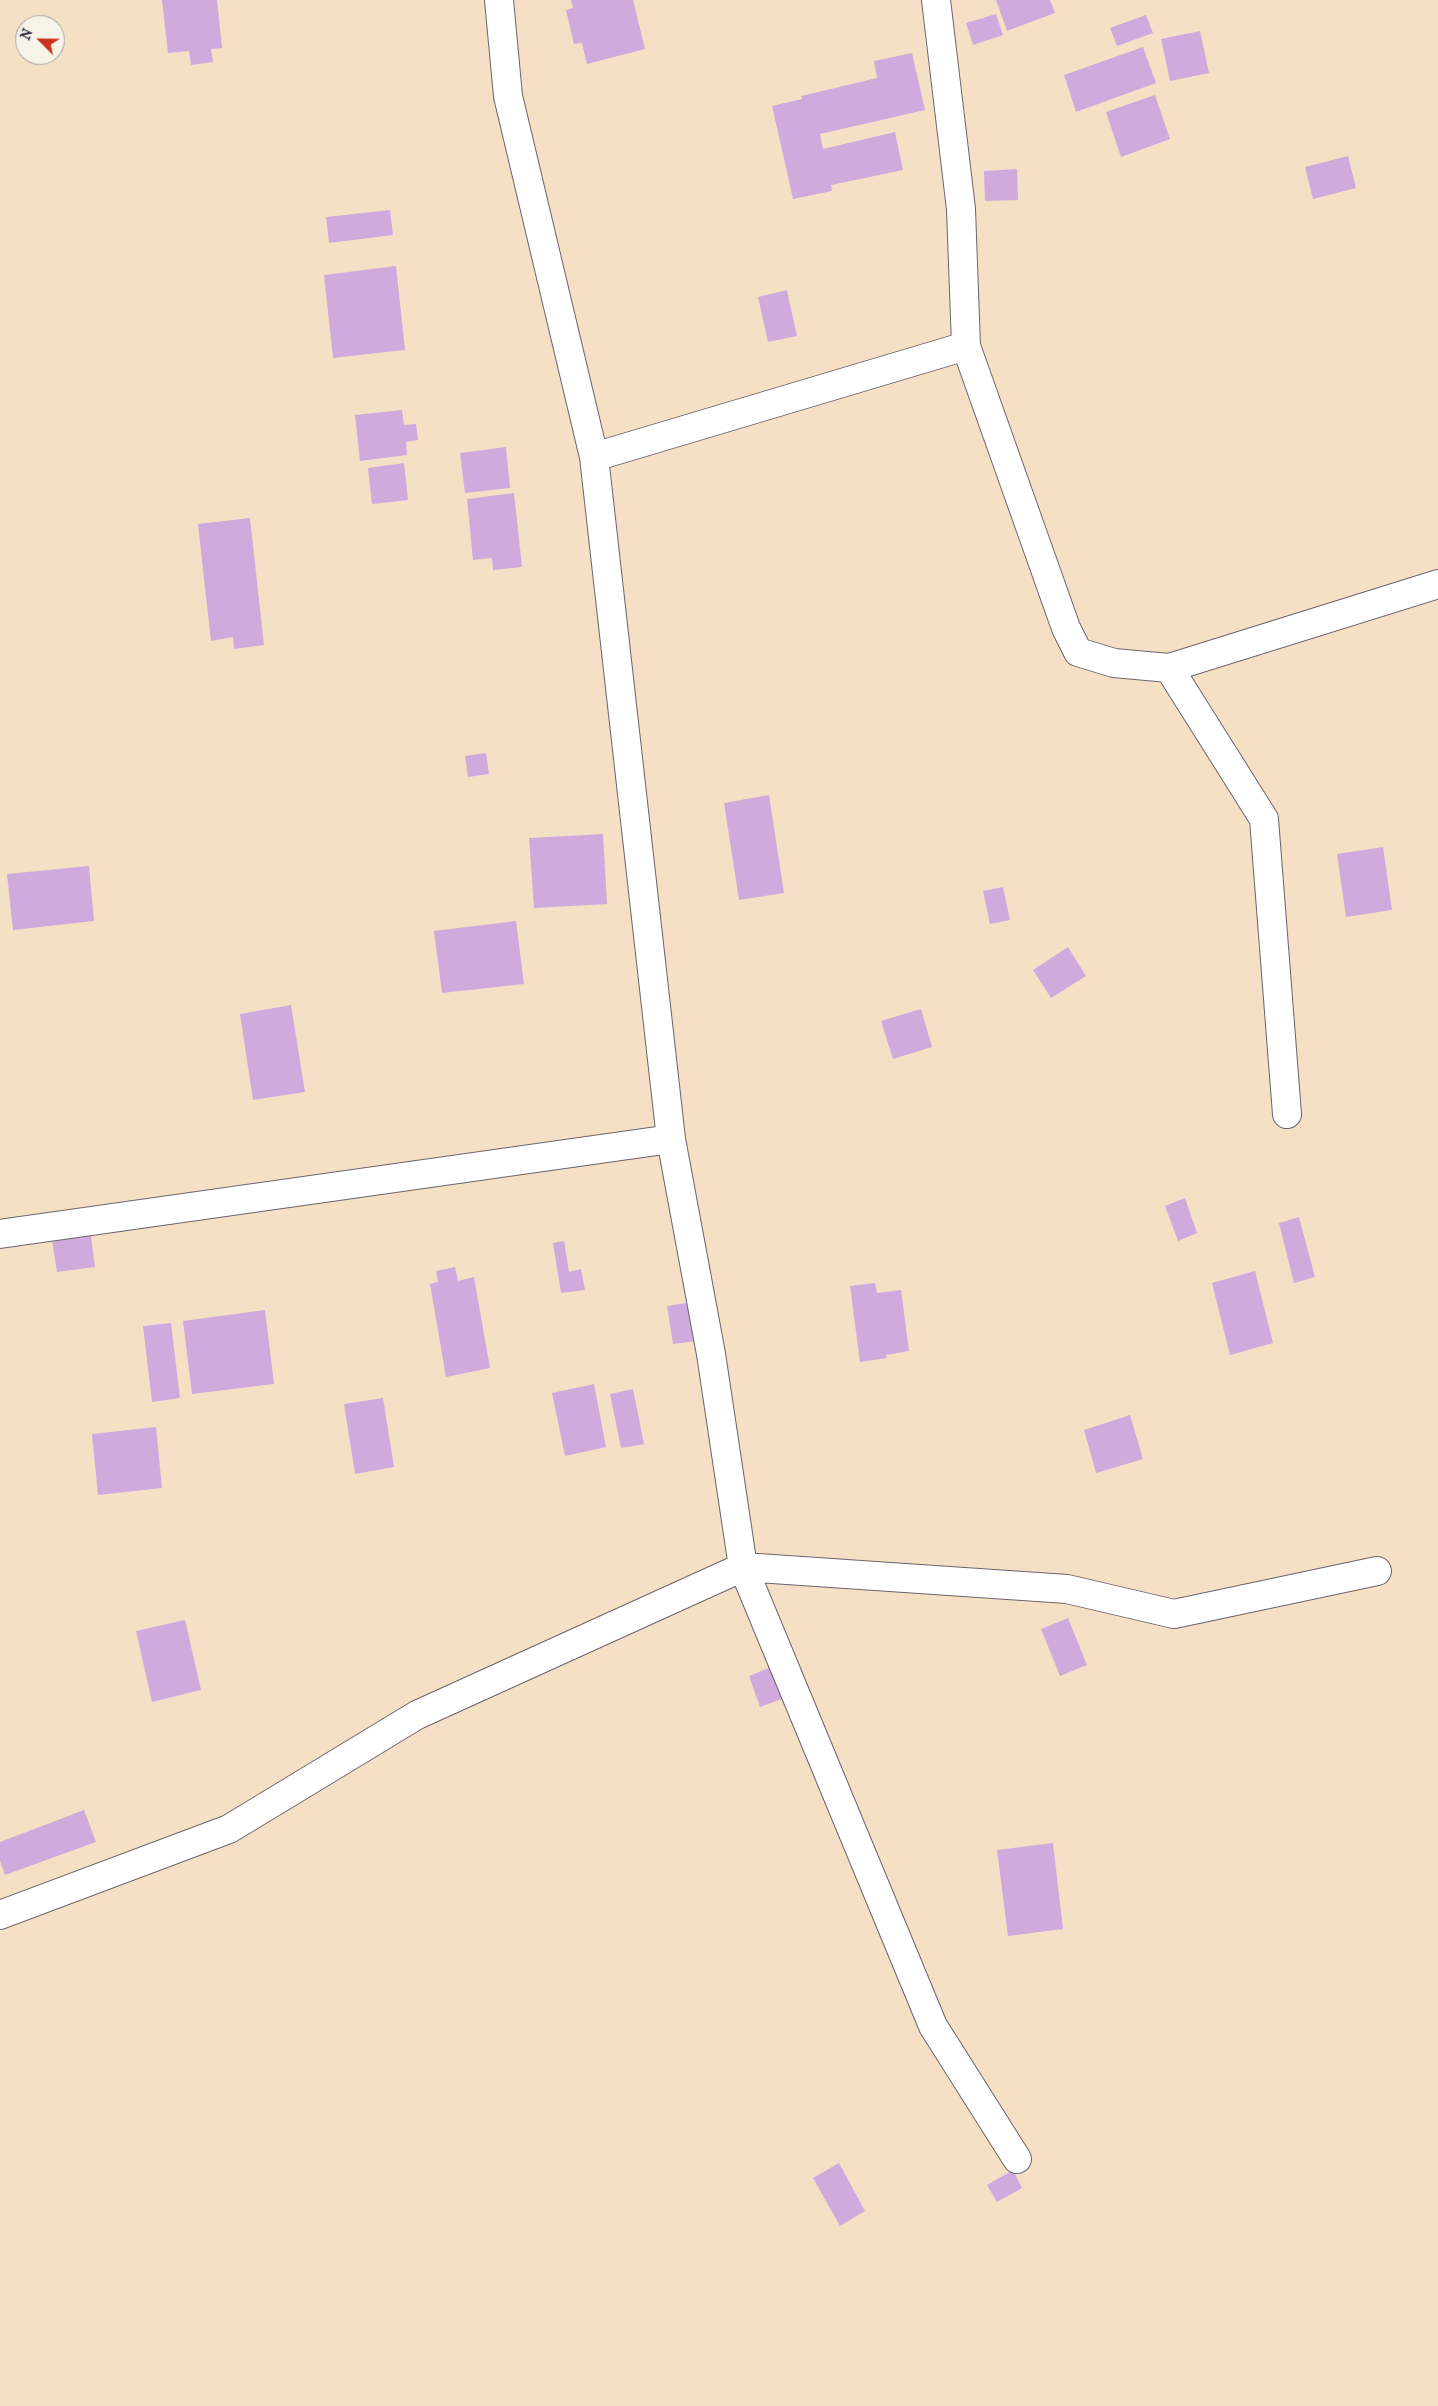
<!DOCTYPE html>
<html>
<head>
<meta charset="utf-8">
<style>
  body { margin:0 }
  #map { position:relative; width:1438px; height:2406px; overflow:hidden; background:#f5e0c6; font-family:"IM FELL French Canon",serif }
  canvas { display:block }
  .north { position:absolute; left:15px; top:15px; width:50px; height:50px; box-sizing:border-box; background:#f7f3e8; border:1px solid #a29fa3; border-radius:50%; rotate:293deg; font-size:14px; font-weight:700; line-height:20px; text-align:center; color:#22223b }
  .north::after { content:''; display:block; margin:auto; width:18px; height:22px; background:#c8321e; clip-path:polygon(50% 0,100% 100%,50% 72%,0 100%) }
</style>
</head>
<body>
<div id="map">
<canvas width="1438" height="2406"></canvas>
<div class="north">N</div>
</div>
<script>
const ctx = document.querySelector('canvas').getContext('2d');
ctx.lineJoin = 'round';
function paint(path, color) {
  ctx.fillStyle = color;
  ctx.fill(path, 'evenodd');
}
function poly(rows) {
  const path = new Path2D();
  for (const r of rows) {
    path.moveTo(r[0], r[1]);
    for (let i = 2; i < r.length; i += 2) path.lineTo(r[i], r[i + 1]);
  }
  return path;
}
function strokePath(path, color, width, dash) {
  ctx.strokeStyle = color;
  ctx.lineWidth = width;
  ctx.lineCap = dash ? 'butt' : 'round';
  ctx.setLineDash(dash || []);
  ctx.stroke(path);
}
paint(poly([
  [162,0,217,0,222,48,211,49,213,62,191,65,189,51,168,53],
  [571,0,633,0,645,49,587,64,582,43,574,44,566,10,573,8],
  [996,0,1050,0,1055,13,1007,31],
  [996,14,1003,35,973,45,966,23],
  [1146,15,1153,33,1117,46,1110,28],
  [1200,31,1209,73,1170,81,1161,39],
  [1143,47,1156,83,1076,112,1064,75],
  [912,53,925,110,820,134,823,149,895,132,903,170,831,185,832,191,793,199,772,106,802,99,801,96,877,78,874,61],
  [1155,95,1170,139,1121,157,1106,112],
  [1348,156,1356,188,1313,199,1305,167],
  [1017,169,1018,200,985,201,984,171],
  [390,210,393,235,329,243,326,217],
  [396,266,405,350,333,358,324,275],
  [787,290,797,336,768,342,758,297],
  [402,410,404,425,416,424,418,440,406,442,407,455,360,461,355,415],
  [506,447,510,488,465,493,460,453],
  [404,463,408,500,372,504,368,468],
  [514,493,522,567,493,570,492,558,473,560,467,499],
  [250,518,264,645,234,649,233,637,211,641,198,524],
  [486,753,489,774,468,777,465,756],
  [769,795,784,893,739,900,724,803],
  [603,834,607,904,534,908,529,838],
  [1383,847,1392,910,1346,917,1337,854],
  [89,866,94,921,13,930,7,874],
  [1003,887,1010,920,990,924,983,891],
  [516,921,524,984,442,993,434,931],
  [1068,947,1086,976,1051,998,1033,970],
  [291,1005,305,1092,253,1100,240,1014],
  [921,1009,932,1047,893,1059,881,1021],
  [1185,1198,1197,1233,1178,1241,1165,1206],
  [1299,1217,1315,1277,1294,1283,1279,1223],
  [90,1228,95,1267,57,1272,51,1233],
  [564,1241,569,1272,581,1269,585,1290,561,1293,553,1243],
  [455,1267,458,1281,474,1277,490,1368,446,1377,430,1284,438,1282,436,1271],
  [1255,1271,1273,1343,1230,1355,1212,1283],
  [875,1283,877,1293,901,1290,909,1351,886,1355,887,1358,860,1362,850,1286],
  [692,1302,697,1341,673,1344,667,1306],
  [265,1310,274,1384,192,1394,183,1321],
  [171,1323,180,1398,152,1402,143,1326],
  [594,1384,606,1447,565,1456,552,1393],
  [633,1389,644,1444,621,1448,610,1394],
  [383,1398,394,1467,355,1474,344,1404],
  [1130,1415,1143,1459,1096,1473,1084,1430],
  [156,1427,162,1488,98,1495,92,1434],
  [1068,1618,1087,1665,1060,1676,1041,1629],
  [185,1620,201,1690,152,1702,136,1631],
  [776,1665,787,1697,760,1707,749,1676],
  [84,1810,96,1842,5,1875,0,1861,0,1842],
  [1053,1843,1063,1929,1008,1936,997,1850],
  [839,2163,865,2211,840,2226,813,2178],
  [1013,2170,1022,2188,997,2202,987,2185]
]), '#d0aadd');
const street = poly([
  [936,0,961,209,966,346,1066,628,1078,652,1114,663,1169,668],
  [594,457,966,346],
  [1287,1114,1264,819,1169,668,1438,584],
  [0,1234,671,1139],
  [0,1915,229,1829,417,1715,743,1567,711,1354,671,1139,594,457,508,96,499,0],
  [1017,2159,933,2026,743,1567,1067,1589,1174,1614,1377,1571]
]);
strokePath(street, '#6c646c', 30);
strokePath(street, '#fff', 28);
</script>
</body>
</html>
